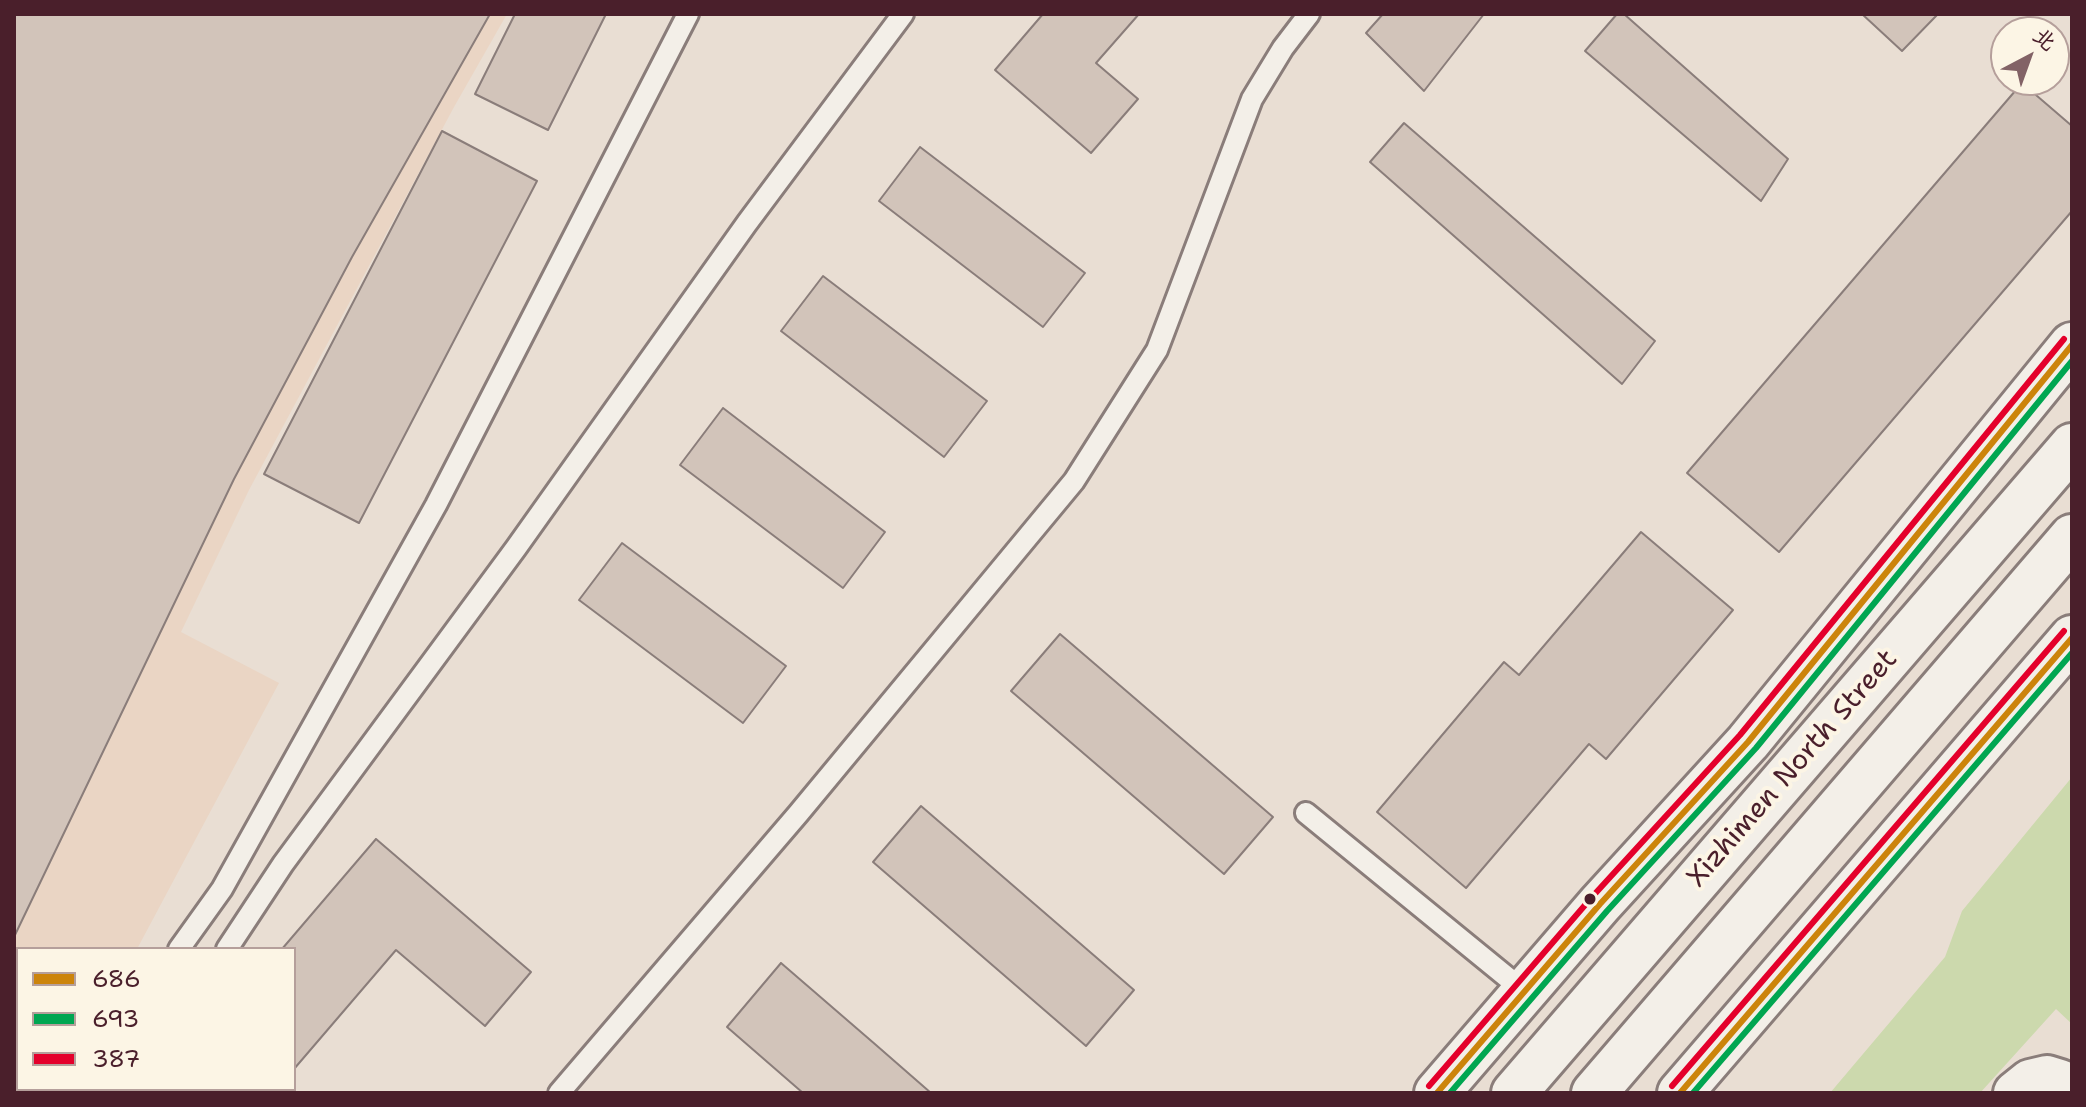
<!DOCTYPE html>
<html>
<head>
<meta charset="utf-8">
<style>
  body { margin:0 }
  #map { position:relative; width:2086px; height:1107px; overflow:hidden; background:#e9ded3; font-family:"Shantell Sans","LXGW WenKai TC",sans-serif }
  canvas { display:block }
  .frame { position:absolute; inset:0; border:16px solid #4a1f2b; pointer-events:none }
  .legend { position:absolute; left:16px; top:947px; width:280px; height:144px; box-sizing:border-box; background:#fcf5e5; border:2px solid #b59f9b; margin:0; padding:10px 14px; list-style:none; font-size:24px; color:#4a1f2b }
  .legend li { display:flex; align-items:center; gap:16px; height:40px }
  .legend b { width:40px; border:2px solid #b59f9b }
  .north { position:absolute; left:1990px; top:16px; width:80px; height:80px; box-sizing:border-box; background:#fcf5e5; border:2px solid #b59f9b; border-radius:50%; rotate:41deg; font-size:22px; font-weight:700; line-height:32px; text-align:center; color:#4a1f2b }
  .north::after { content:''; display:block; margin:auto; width:28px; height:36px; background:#826266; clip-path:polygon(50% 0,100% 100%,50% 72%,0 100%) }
</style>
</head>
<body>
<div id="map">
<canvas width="2086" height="1107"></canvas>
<div class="frame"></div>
<ul class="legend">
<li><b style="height:10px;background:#cc840b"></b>686</li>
<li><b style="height:10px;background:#00a651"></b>693</li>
<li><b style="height:10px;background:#e4002b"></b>387</li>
</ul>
<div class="north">北</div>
</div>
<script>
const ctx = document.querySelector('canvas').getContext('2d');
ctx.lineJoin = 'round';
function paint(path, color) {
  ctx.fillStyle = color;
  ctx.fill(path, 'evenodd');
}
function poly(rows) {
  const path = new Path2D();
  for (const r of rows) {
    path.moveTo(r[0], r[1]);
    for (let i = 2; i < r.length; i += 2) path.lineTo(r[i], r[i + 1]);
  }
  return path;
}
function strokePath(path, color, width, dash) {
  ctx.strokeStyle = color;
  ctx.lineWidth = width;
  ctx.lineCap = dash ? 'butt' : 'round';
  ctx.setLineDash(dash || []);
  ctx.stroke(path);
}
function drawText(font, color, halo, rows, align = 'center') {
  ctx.font = font + ' "Shantell Sans",sans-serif';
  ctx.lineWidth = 8;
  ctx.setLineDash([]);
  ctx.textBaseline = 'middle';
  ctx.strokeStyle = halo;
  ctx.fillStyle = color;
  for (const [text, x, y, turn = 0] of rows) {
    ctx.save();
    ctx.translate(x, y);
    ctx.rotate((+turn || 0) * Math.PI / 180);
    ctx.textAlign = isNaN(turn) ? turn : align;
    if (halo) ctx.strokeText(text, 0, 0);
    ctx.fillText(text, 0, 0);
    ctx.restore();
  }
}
paint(poly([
  [14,14,507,14,454,107,249,490,181,632,279,683,137,949,18,949,18,1089,62,1089,60,1093,14,1093]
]), '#ead5c4');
paint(poly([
  [2072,777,2072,1024,2056,1009,1980,1093,1830,1093,1945,957,1962,911]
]), '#ccd9ad');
const building = poly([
  [14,14,490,14,352,257,234,479,14,937,14,14],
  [515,14,606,14,548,130,475,94,515,14],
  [1043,14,1139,14,1096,63,1138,99,1091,153,995,70,1043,14],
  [1383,14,1484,14,1424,91,1366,33,1383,14],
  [1617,14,1624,14,1788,159,1761,201,1585,51,1617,14],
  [1862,14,1938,14,1902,51,1862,14],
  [2022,83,2072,126,2072,211,1779,552,1687,473,2022,83],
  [1404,123,1655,341,1622,384,1370,162,1404,123],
  [442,131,537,181,359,523,264,474,442,131],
  [920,147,1085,273,1043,327,879,201,920,147],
  [823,276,987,401,944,457,781,331,823,276],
  [723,408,885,532,843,588,680,465,723,408],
  [1641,532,1733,610,1606,759,1589,744,1466,888,1377,812,1504,662,1519,675,1641,532],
  [622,543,786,666,743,723,579,600,622,543],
  [1060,634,1273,817,1224,874,1011,691,1060,634],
  [921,806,1134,990,1086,1046,873,862,921,806],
  [376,839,531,972,485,1026,396,950,294,1069,294,949,282,949,376,839],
  [781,963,876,1045,931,1093,803,1093,727,1027,781,963],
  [162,1089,277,1089,274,1093,159,1093,162,1089]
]);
paint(building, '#d2c4ba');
strokePath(building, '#8a7d7a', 2);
const service = poly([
  [1306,813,1524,991],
  [179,949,222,889,436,505,688,14],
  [227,949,283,864,516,548,747,223,903,14],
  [86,1093,88,1089],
  [559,1093,798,814,1074,481,1157,350,1252,99,1283,48,1309,14]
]);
const minor = poly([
  [2015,1093,2030,1081,2047,1077,2060,1081,2072,1091]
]);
const tertiary = poly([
  [1437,1093,1600,904,1748,742,2072,345],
  [1680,1093,2072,638]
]);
const trunk = poly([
  [1514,1093,2072,446],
  [1594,1093,2072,537]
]);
strokePath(service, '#8a7d7a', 26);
strokePath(minor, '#8a7d7a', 48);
strokePath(tertiary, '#8a7d7a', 50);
strokePath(trunk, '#8a7d7a', 50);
strokePath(service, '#f3efe8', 20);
strokePath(minor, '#f3efe8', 42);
strokePath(tertiary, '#f3efe8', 44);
strokePath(trunk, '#f3efe8', 44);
strokePath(poly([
  [1437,1093,1600,904,1748,742,2072,345],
  [1680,1093,2072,638]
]), '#cc840b', 6);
strokePath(poly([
  [1450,1093,1607,911,1756,748,2072,361],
  [1693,1093,2072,653]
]), '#00a651', 6);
strokePath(poly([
  [1429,1086,1592,897,1740,735,2064,339],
  [1672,1086,2064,631]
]), '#e4002b', 6);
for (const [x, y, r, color] of [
  [1590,899,7,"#4a1f2b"]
]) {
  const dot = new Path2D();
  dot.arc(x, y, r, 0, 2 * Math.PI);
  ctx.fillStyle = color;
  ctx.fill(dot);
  strokePath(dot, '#fcf5e5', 3);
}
drawText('28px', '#4a1f2b', '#fcf5e5', [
  ["Xizhimen North Street",1793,769,-49]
]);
</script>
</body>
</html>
